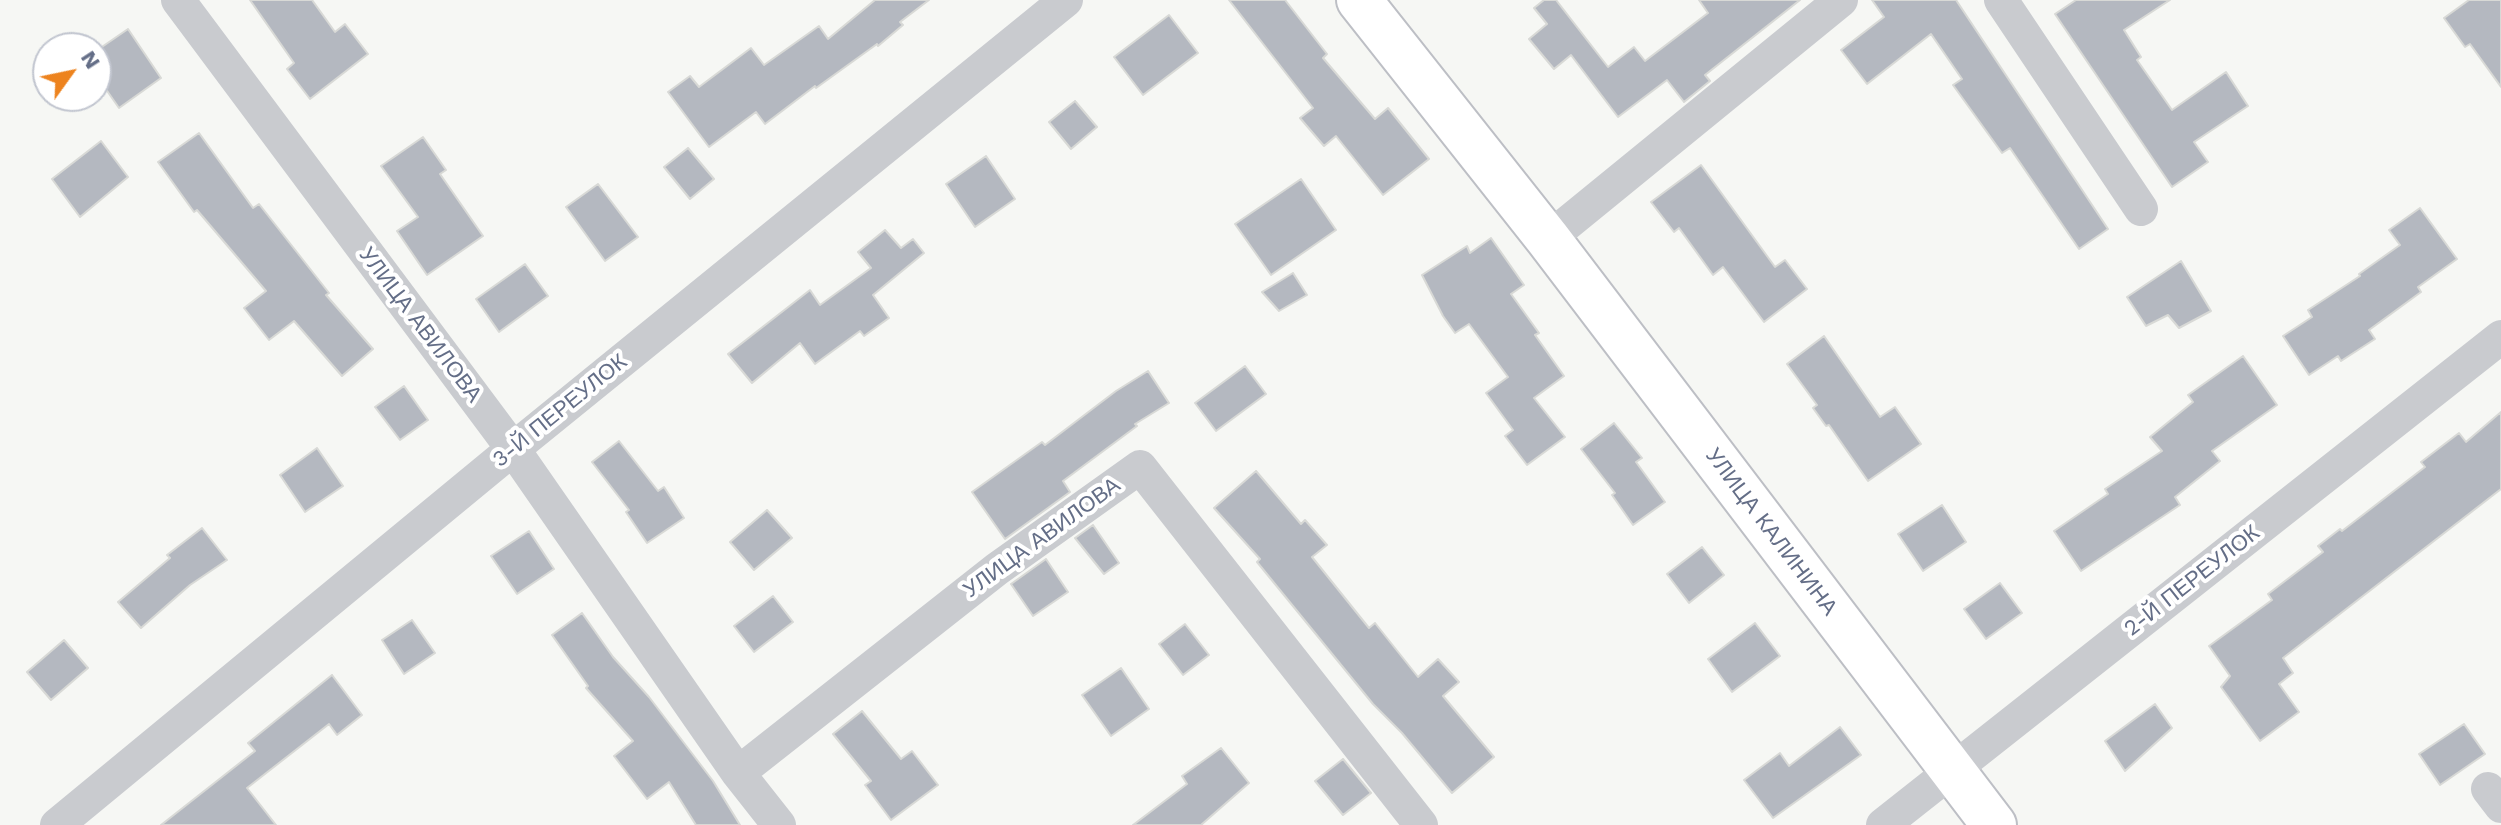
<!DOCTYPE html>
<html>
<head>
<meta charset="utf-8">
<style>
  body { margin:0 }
  #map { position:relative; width:2501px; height:825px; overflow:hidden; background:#f6f7f4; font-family:"Work Sans",sans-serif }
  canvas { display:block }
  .north { position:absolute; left:32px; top:32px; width:80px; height:80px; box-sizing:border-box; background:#fff; border:2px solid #c1c5cf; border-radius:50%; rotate:57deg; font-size:22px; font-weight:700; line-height:32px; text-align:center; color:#646e87 }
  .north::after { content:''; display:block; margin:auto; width:28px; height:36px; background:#ed831e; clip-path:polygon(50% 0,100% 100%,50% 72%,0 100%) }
</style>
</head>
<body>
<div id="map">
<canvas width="2501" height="825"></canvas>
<div class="north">N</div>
</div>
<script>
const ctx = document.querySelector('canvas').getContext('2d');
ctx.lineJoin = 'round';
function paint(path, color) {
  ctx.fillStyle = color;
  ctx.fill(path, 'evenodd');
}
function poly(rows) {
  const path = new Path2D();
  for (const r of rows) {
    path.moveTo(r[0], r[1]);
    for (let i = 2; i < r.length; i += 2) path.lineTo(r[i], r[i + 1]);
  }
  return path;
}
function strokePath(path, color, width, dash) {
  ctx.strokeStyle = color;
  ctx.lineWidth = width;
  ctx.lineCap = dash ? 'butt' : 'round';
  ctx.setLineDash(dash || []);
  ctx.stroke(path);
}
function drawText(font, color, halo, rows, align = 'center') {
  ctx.font = font + ' "Work Sans",sans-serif';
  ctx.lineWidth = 8;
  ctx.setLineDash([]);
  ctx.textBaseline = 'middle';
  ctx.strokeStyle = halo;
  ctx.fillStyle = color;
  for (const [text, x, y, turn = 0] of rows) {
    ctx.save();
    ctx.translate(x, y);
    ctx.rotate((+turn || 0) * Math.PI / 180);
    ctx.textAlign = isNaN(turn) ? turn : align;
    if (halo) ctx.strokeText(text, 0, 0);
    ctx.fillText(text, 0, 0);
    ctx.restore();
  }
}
const building = poly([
  [250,0,312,0,335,32,345,24,368,54,310,99,287,69,294,63,250,0],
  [875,0,929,0,900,22,903,25,878,46,877,44,816,88,815,86,765,124,756,112,709,147,668,92,690,76,699,87,751,48,764,65,819,26,828,39,875,0],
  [1229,0,1285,0,1327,54,1323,58,1375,119,1388,108,1429,159,1383,195,1336,136,1324,146,1300,118,1313,108,1229,0],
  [1544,0,1556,0,1608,67,1634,47,1645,61,1708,13,1699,0,1800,0,1705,75,1710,81,1684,102,1667,80,1618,117,1571,55,1554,69,1529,39,1547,24,1534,8,1544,0],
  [1872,0,1956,0,2108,229,2079,249,2010,148,2002,153,1953,85,1962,79,1931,34,1867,84,1841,50,1884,17,1872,0],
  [2076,0,2170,0,2124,30,2141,57,2137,60,2172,110,2226,72,2248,106,2194,142,2208,162,2172,187,2055,14,2076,0],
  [2469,0,2501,0,2501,87,2470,44,2465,47,2444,18,2469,0],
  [1169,15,1198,53,1143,95,1114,57,1169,15],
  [128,29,161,78,119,108,96,75,96,51,128,29],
  [1075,101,1097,127,1071,149,1049,122,1075,101],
  [199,133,253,208,259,204,329,293,326,295,373,349,342,376,294,321,269,340,244,308,266,291,197,210,194,212,158,162,199,133],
  [423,137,446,170,440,174,483,236,427,275,397,231,418,217,381,166,423,137],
  [101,141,128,177,80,217,52,179,101,141],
  [688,148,714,179,690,199,664,167,688,148],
  [986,156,1015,199,975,227,946,184,986,156],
  [1701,165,1775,267,1785,260,1807,289,1764,322,1723,267,1713,275,1679,228,1674,232,1651,202,1701,165],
  [1301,179,1336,230,1271,275,1235,224,1301,179],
  [598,184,638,237,605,261,566,207,598,184],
  [2420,208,2457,259,2418,287,2421,292,2369,330,2375,339,2341,361,2338,356,2309,375,2283,336,2312,317,2308,310,2360,276,2359,274,2400,245,2389,230,2420,208],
  [885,230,901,248,913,239,924,253,873,295,889,318,864,336,860,331,815,364,800,343,752,383,728,354,810,290,820,305,871,268,858,252,885,230],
  [1491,238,1524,285,1511,294,1539,333,1535,335,1564,376,1534,398,1565,437,1527,465,1505,436,1513,430,1486,393,1508,377,1469,324,1455,333,1443,316,1422,275,1467,246,1470,253,1491,238],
  [2181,261,2211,311,2179,328,2168,315,2146,326,2127,297,2181,261],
  [525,264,548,296,499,332,476,299,525,264],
  [1293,273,1307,295,1279,311,1262,292,1293,273],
  [1824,336,1880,417,1895,407,1921,444,1868,481,1829,425,1826,426,1813,408,1817,405,1787,364,1824,336],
  [2243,356,2277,405,2212,451,2220,461,2175,497,2180,505,2081,571,2054,531,2108,494,2105,489,2162,451,2150,437,2193,402,2188,395,2243,356],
  [1245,366,1266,394,1216,431,1195,403,1245,366],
  [1148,371,1169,403,1135,424,1137,426,1063,481,1070,492,1005,539,972,492,1042,442,1045,445,1116,391,1148,371],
  [404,386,428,420,400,440,375,407,404,386],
  [2501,412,2501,489,2283,658,2293,673,2279,684,2299,712,2260,741,2221,687,2230,676,2209,646,2272,600,2268,594,2323,552,2318,546,2340,529,2342,531,2425,467,2421,462,2459,433,2466,442,2501,412],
  [1614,423,1642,458,1636,462,1665,502,1633,525,1612,495,1615,493,1581,449,1614,423],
  [619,441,658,491,664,487,684,518,647,543,626,512,629,510,592,462,619,441],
  [317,448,343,486,305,512,280,475,317,448],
  [1256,471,1301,524,1305,520,1327,545,1312,557,1369,628,1375,623,1418,677,1438,659,1459,682,1443,696,1494,757,1452,793,1402,733,1373,704,1257,562,1260,559,1214,508,1256,471],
  [1942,505,1966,542,1923,571,1898,534,1942,505],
  [767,510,792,538,754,570,730,542,767,510],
  [1093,525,1119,563,1104,574,1075,538,1093,525],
  [202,528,227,560,190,585,141,628,118,602,170,558,167,555,202,528],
  [529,531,554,569,517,594,491,556,529,531],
  [1702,547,1724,575,1689,603,1667,574,1702,547],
  [1046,559,1068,592,1033,616,1011,584,1046,559],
  [2000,583,2022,613,1986,639,1964,609,2000,583],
  [773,596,793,622,754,652,734,626,773,596],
  [582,613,613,657,649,697,713,781,740,825,696,825,669,782,647,799,614,756,633,741,586,688,588,686,552,635,582,613],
  [412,620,435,653,404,674,382,640,412,620],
  [1755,623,1780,656,1732,692,1708,659,1755,623],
  [1185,624,1209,655,1183,675,1159,644,1185,624],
  [64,640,88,668,51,700,27,672,64,640],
  [1121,668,1149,709,1111,736,1082,695,1121,668],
  [332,675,362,715,337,735,329,724,247,788,276,825,161,825,255,751,248,743,332,675],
  [2155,704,2172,728,2125,771,2105,741,2155,704],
  [862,711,901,759,912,751,938,785,891,820,865,785,871,781,833,734,862,711],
  [2464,724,2485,754,2440,785,2419,754,2464,724],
  [1840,727,1861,755,1773,818,1744,780,1780,753,1789,766,1840,727],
  [1221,748,1249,783,1201,825,1133,825,1187,784,1182,776,1221,748],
  [1343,759,1371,793,1343,815,1315,781,1343,759]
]);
paint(building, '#b4b8c0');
strokePath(building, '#d8d9d6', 2);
const secondary = poly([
  [1359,0,1548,239,1994,825]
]);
strokePath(secondary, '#bdbfc5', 48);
strokePath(poly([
  [178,0,513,449,738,773,779,825],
  [2001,0,2141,209],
  [1548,239,1841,0],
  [738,773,997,569,1140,467,1421,825],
  [2488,789,2501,806],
  [57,825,513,449,1066,0],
  [1883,825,2501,337]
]), '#c9cbcf', 34);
strokePath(secondary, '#fff', 44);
drawText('22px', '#646e87', '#fff', [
  ["УЛИЦА АВИЛОВА",420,325,53],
  ["3-Й ПЕРЕУЛОК",560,411,-39],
  ["УЛИЦА КАЛИНИНА",1771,532,53],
  ["УЛИЦА АВИЛОВА",1042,538,-36],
  ["2-Й ПЕРЕУЛОК",2192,581,-38]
]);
</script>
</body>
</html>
